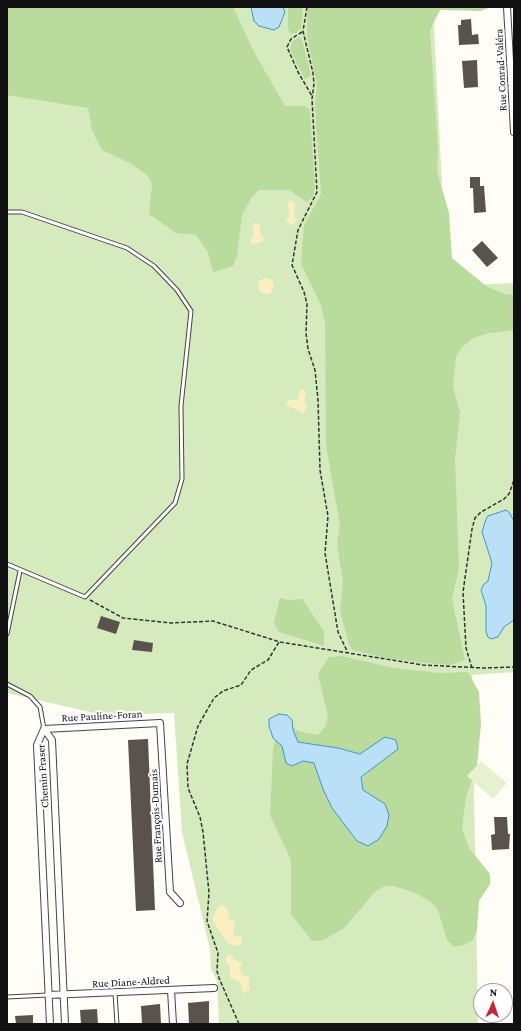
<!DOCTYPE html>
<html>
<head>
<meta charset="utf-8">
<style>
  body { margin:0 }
  #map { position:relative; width:521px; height:1031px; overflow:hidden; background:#fffdf5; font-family:"Crimson Pro",serif }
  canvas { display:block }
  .frame { position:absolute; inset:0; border:8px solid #111; pointer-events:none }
  .north { position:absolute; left:473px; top:983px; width:40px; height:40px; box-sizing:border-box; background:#fff; border:1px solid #a0a0a0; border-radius:50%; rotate:3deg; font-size:11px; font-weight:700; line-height:16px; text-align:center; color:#111 }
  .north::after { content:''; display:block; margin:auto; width:14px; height:18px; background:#c4262e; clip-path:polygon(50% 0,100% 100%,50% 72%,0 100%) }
</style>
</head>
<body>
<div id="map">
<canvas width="521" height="1031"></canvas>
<div class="frame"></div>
<div class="north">N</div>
</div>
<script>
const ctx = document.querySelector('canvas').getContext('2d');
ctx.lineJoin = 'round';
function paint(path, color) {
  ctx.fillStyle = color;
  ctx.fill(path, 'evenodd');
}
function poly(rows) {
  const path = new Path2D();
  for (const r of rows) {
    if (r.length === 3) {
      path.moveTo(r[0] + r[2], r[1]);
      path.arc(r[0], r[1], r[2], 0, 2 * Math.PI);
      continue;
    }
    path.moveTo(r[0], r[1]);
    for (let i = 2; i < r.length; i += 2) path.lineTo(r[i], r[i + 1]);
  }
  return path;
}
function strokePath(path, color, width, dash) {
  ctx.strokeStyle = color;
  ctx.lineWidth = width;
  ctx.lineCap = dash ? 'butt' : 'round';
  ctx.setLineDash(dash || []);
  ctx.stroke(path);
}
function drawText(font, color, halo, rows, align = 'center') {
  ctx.font = font + ' "Crimson Pro",serif';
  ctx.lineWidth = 4;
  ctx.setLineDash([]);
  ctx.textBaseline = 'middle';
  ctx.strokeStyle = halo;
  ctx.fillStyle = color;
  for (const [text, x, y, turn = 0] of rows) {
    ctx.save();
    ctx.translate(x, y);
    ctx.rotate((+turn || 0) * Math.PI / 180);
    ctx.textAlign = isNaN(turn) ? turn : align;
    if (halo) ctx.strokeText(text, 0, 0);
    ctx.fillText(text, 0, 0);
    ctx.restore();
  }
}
paint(poly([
  [7,7,433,7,447,286,514,283,514,672,472,675,478,1024,219,1024,217,981,211,969,210,949,182,832,174,713,103,715,7,693]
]), '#d5ebbd');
paint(poly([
  [7,7,233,7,254,52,285,106,306,106,310,110,315,187,313,197,307,202,289,190,259,190,252,197,242,215,237,256,233,266,213,272,208,252,196,235,176,233,149,214,152,184,147,175,130,163,102,150,92,130,88,108,7,95],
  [288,7,303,7,301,28,296,33,291,34,288,29],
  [308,7,491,7,481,11,440,10,430,30,438,147,437,171,449,213,452,258,486,286,504,294,514,295,514,330,489,333,473,338,462,347,456,357,453,386,460,413,455,459,459,568,452,599,465,660,450,665,425,663,386,658,352,650,348,641,340,611,343,581,337,545,340,525,326,446,325,322,320,303,301,264,304,225,321,194,316,124,315,103,317,84,307,37,307,13],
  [299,37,302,40,311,75,305,79,290,50,292,42],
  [280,598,288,600,302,599,324,631,324,646,279,632,274,623],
  [342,656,394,668,440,673,468,672,479,692,481,724,477,766,466,797,462,828,469,848,490,874,490,884,479,901,477,930,473,940,464,945,454,947,447,940,438,910,431,902,415,893,394,886,384,886,375,892,344,928,324,940,312,941,291,914,291,860,270,815,273,749,279,728,286,721,298,731,318,735,325,727,328,716,318,674,329,657]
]), '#b9dc9c');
paint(poly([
  [289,201,292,201,295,205,294,212,296,221,292,225,288,224,286,221,290,214,287,204],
  [255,223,259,224,261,235,265,239,260,243,252,244,250,241,254,235,252,227],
  [266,286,8],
  [300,390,304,390,306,394,304,399,307,408,303,413,286,405,288,400,297,400],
  [221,905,225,906,228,910,229,919,235,922,233,934,237,937,242,937,242,944,237,946,228,944,212,920,217,908],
  [230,954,235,960,242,963,240,971,242,975,249,977,249,989,245,993,243,992,240,982,230,978,230,967,225,960,227,956]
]), '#fbeec1');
paint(poly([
  [481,761,507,783,493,799,467,776]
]), '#e6f2cf');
const water = poly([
  [251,7,283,7,285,12,279,27,274,30,259,26,254,21,251,7],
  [506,510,509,512,514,521,514,620,504,627,498,637,491,639,488,637,486,632,486,606,481,590,484,584,488,581,492,563,482,532,486,519,488,516,506,510],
  [279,714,287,715,292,720,293,730,298,742,338,748,360,754,385,737,396,740,398,749,361,777,363,790,385,804,389,815,387,826,379,839,368,846,357,841,332,808,323,789,314,763,303,761,292,766,286,763,282,746,273,738,269,726,269,719,279,714]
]);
paint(water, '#b9e0f7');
strokePath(water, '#3f96cf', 1);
paint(poly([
  [471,19,472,35,478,34,479,44,459,45,458,25,461,25,461,20],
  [477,60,478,87,464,88,462,61],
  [470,177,480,177,480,186,484,186,486,212,474,213,473,188,470,188],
  [482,241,498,258,487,267,472,250],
  [101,616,120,622,116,634,97,628],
  [134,640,153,643,152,652,132,650],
  [148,739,155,910,136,911,128,740],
  [494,817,507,817,508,834,510,834,509,849,492,850,491,835,495,834],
  [209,1001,209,1024,189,1024,188,1003],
  [160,1004,161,1024,142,1024,141,1006],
  [97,1009,98,1024,81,1024,80,1010],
  [33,1015,33,1024,16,1024,15,1016]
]), '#5a524d');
const service = poly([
  [7,212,22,212,127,248,154,266,177,290,191,311,181,406,182,479,175,503,85,597,7,564],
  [7,634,20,571],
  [7,684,30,696,40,707,44,729],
  [115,993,117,1024],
  [7,997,48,995]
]);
const minor = poly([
  [507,7,514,132],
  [44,729,160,723,170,892,180,903],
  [44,729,52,740,65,1024],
  [44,729,37,745,50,1024],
  [171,990,173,1024],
  [48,995,214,988]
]);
strokePath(service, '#444', 5);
strokePath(minor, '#444', 8);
strokePath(poly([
  [307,7,303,31,313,73,314,84,312,99,317,192,298,230,292,265,304,292,307,304,306,333,308,349,315,370,318,400,320,470,328,516,325,553,338,632,348,653],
  [302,32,291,39,287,47,298,72,312,96],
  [90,600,123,618,171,623,213,621,280,642,423,665,483,668,514,667],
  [472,668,466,648,463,592,472,529,475,518,481,512,504,499,509,494,514,480],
  [239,1024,219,978,217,971,218,953,207,921,209,893,203,832,200,817,188,788,187,764,198,726,214,698,223,691,241,685,251,670,268,660,279,642]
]), '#333', 1.5, [4, 2]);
strokePath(service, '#fff', 3);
strokePath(minor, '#fff', 6);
drawText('11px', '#111', '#fff', [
  ["Rue Conrad-Valéra",501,70,-93],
  ["Rue Pauline-Foran",102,716,-3],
  ["Chemin Fraser",43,776,-94],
  ["Rue François-Dumais",156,816,-93],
  ["Rue Diane-Aldred",131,982,-3]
]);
</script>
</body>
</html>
